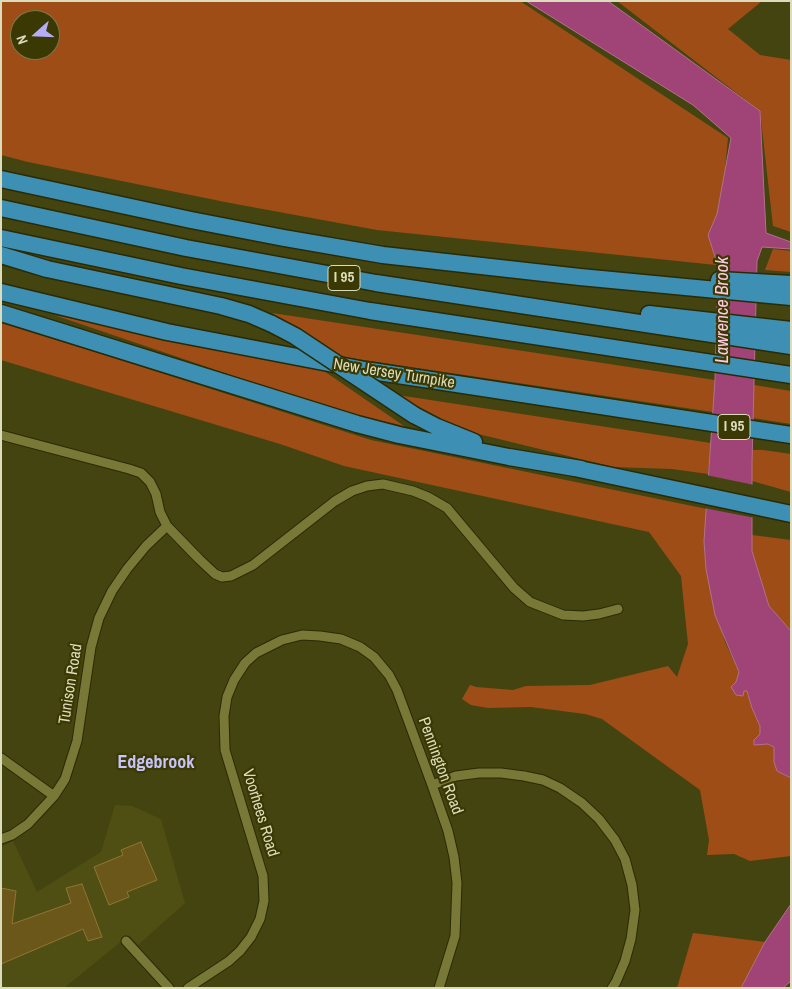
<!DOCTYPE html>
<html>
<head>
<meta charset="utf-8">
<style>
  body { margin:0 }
  #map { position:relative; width:792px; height:989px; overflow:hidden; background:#444410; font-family:"Archivo Narrow",sans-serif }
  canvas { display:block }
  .frame { position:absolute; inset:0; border:2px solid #dbdcbb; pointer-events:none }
  .north { position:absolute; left:10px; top:10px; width:50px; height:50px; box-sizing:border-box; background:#3a3903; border:1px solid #7a7a4d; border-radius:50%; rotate:250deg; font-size:14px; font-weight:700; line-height:20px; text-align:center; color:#dbdcbb }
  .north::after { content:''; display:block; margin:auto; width:18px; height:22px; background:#b5acf8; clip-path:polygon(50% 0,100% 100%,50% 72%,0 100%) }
</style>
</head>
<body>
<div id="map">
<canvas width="792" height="989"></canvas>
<div class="frame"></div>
<div class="north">N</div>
</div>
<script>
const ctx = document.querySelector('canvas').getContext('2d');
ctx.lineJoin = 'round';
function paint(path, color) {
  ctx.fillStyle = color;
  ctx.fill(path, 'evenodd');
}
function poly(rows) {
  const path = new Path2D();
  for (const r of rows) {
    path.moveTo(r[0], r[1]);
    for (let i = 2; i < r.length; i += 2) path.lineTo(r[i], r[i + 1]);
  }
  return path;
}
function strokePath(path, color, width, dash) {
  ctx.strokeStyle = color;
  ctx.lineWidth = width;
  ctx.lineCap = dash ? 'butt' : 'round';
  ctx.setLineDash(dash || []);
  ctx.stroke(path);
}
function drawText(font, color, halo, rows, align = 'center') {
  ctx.font = font + ' "Archivo Narrow",sans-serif';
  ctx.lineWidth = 4.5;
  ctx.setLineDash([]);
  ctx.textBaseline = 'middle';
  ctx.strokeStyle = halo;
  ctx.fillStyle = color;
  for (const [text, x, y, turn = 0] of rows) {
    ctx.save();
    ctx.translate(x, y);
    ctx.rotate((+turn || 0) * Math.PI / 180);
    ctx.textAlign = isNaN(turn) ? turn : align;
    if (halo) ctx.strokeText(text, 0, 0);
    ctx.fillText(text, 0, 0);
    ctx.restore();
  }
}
paint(poly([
  [115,805,132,806,161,819,185,903,138,945,129,935,64,988,1,988,1,847,13,841,37,892,101,852]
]), '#4f4f13');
paint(poly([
  [1,1,520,1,728,138,716,265,377,230,230,203,28,162,1,155],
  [20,20,50,20,50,50,20,50],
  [617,1,762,1,728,29,760,55,791,60,791,232,773,226,760,111],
  [773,249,791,251,791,272,765,270],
  [272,313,715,380,713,412,337,356],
  [54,315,324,371,404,426,331,409],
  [1,322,371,440,707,509,704,541,706,569,725,642,739,672,736,682,744,691,747,691,752,708,760,726,760,734,754,740,754,744,768,744,774,747,774,762,777,771,791,778,791,856,750,861,734,854,707,855,709,840,700,790,602,719,585,714,531,707,488,708,471,705,462,699,470,685,476,687,513,690,526,686,590,685,668,666,677,677,688,644,681,576,649,532,344,466,280,444,1,360],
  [754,385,791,391,791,424,753,418],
  [391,394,711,443,708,474,672,469,613,467,458,429],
  [752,450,763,450,791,454,791,492,752,481],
  [752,535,791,540,791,631,769,606,752,551],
  [693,933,765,942,741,988,677,988]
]), '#9f4d17');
const water = poly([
  [526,1,608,1,760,111,766,233,791,242,791,249,762,247,757,261,752,463,752,551,769,606,791,631,791,778,777,771,774,762,774,747,768,744,754,745,754,740,760,734,760,726,752,708,747,691,744,691,743,696,736,695,731,687,736,682,739,672,715,615,706,569,704,541,715,380,718,266,708,235,717,214,731,138,693,105,526,1],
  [791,904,791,981,783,988,741,988,765,942,791,904]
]);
paint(water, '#a04376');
strokePath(water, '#b2718b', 1);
paint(poly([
  [706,475,754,485,755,518,704,508]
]), '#444410');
const building = poly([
  [141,842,157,880,127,892,129,897,109,905,94,867,123,855,121,850,141,842],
  [82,884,102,937,88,941,83,929,1,964,1,888,16,891,12,924,71,903,66,888,82,884]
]);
paint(building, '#6c571a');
strokePath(building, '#8e7636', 1);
const street = poly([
  [1,435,129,469,141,473,150,482,156,494,160,512,167,526,199,559,215,574,222,577,231,576,253,565,335,501,352,491,367,486,383,484,413,491,428,497,447,508,514,588,530,602,563,615,583,616,599,614,618,609],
  [1,758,54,796],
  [432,785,456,776,479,773,501,773,524,776,543,780,560,788,582,803,599,819,615,840,625,859,632,885,635,910,631,939,625,961,616,982,612,988],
  [1,839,12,835,28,824,54,796,65,779,77,741,91,647,99,618,112,591,127,569,146,546,167,526],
  [126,941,169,988],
  [188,988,229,961,240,951,251,937,260,919,264,901,263,876,225,750,224,716,227,697,234,680,245,663,256,653,282,640,302,635,320,636,341,639,360,647,374,657,389,675,397,690,432,785,448,831,454,857,457,883,455,936,439,988]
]);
const highway = poly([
  [1,179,191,220,284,238,383,255,580,277,791,297],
  [1,208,186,248,376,283,791,346],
  [1,238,181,276,370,311,791,375],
  [1,255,47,269,221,306,249,314,272,324],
  [719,280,791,284],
  [1,292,167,332,365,370,791,435],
  [1,313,357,424,399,435,509,457,581,469],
  [649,314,791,330],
  [414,415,437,427,474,442],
  [570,467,791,514]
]);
strokePath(street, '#2a2a06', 11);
strokePath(highway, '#2a2a06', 19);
strokePath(street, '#787837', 9);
strokePath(highway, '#3d90b3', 16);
const highwayBridge = poly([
  [272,324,295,336,414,415]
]);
strokePath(highwayBridge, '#2a2a06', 19, []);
strokePath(highwayBridge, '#3d90b3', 16);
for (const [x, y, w] of [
  [344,278,32],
  [734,427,32]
]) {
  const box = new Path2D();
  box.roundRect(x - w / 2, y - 12.5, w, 25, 4);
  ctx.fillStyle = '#3a3903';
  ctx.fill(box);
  strokePath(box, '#dbdcbb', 1);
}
drawText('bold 15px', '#dbdcbb', null, [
  ["I 95",344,278],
  ["I 95",734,427]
]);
drawText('16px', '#dbdcbb', '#3a3903', [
  ["New Jersey Turnpike",394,374,9],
  ["Tunison Road",71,684,-81],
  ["Pennington Road",440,766,70],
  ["Voorhees Road",260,813,73]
]);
drawText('italic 18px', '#fecae2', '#3a3903', [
  ["Lawrence Brook",723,310,-90]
]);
drawText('bold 18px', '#c8c3fc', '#3a3903', [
  ["Edgebrook",156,763]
]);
</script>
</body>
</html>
